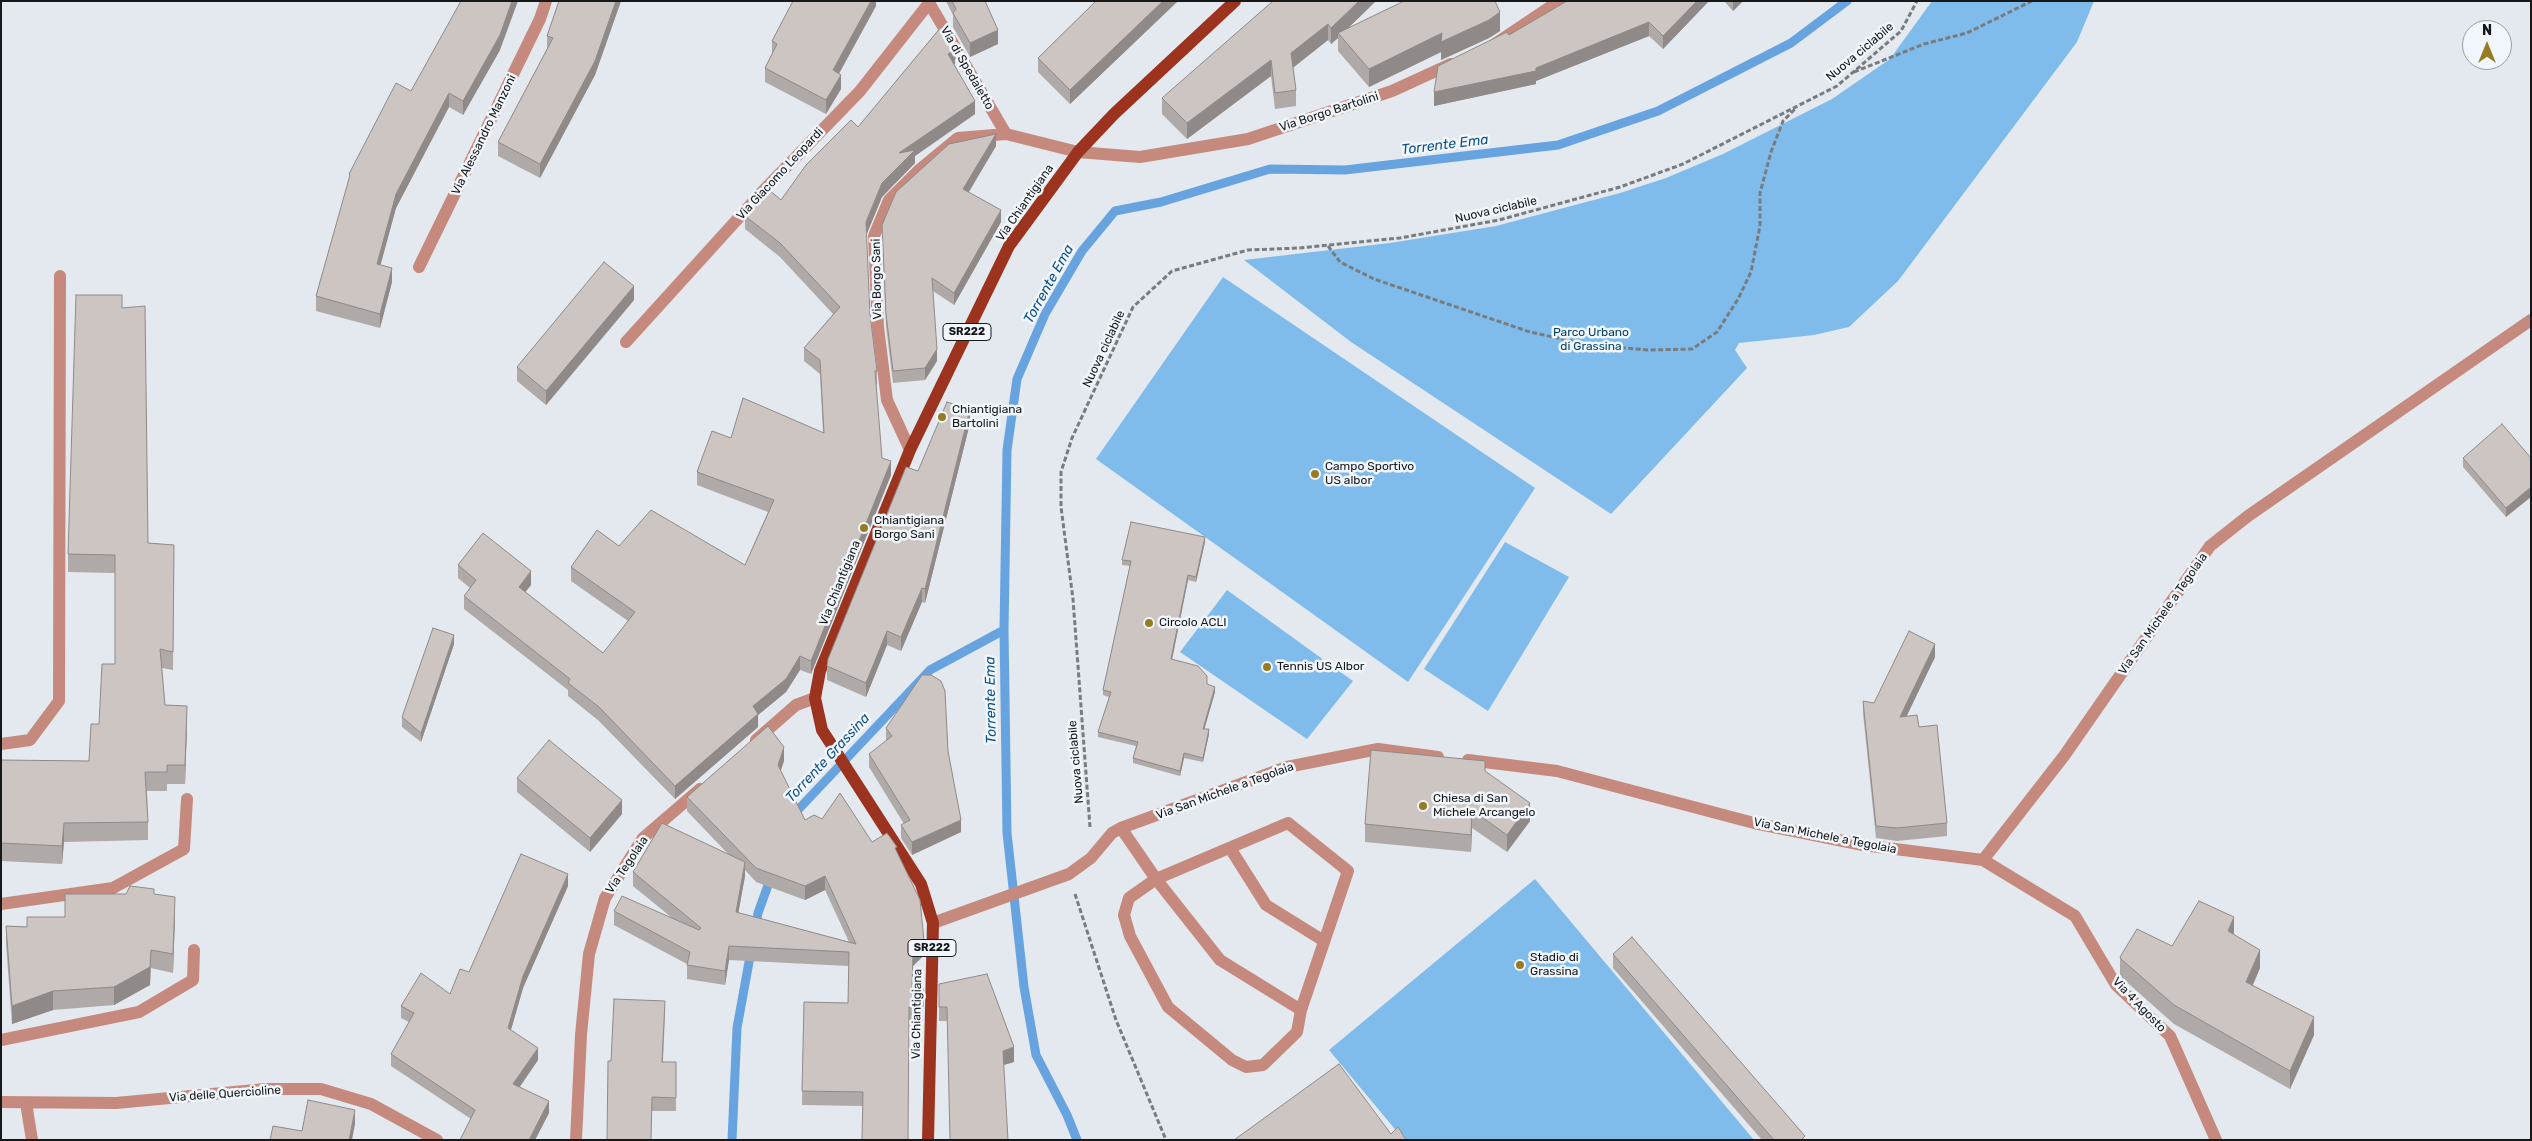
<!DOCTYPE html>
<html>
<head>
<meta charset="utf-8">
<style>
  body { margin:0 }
  #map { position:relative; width:2532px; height:1141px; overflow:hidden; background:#e3e9ee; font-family:Rubik,sans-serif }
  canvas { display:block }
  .frame { position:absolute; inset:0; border:2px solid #161819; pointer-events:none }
  .north { position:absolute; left:2462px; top:20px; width:50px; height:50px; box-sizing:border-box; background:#f0f6fb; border:1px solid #999da1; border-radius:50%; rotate:0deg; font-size:14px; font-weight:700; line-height:20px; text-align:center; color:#161819 }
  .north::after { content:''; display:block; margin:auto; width:18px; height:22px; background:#957b22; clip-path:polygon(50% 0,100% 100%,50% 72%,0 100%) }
</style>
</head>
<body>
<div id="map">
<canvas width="2532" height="1141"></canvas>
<div class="frame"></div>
<div class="north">N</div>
</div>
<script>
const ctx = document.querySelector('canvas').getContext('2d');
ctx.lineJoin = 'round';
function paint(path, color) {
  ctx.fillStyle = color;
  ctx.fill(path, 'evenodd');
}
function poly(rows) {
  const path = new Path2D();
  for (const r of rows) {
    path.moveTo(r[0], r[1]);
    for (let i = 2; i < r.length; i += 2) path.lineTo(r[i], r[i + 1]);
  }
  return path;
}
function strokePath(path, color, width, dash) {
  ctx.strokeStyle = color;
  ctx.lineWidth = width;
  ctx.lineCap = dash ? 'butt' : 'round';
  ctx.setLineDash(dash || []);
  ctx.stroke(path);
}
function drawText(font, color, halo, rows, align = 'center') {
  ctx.font = font + ' Rubik,sans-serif';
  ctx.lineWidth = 5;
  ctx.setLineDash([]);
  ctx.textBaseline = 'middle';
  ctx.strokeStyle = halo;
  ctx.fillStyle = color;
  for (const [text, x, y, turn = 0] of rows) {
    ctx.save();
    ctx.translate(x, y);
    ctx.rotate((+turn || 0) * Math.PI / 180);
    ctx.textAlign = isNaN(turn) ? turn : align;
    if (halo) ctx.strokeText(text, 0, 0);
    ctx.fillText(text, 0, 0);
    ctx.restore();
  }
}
paint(poly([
  [1932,1,2094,1,2077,42,1898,281,1849,327,1814,335,1739,343,1735,350,1747,368,1611,514,1351,342,1244,260,1390,243,1496,226,1620,193,1666,178,1723,154,1832,99,1890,59],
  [1223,277,1535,488,1408,682,1096,459],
  [1505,542,1569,577,1488,711,1424,669],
  [1227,590,1353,681,1307,739,1180,652],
  [1535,879,1754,1140,1404,1140,1329,1050]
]), '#7fbcec');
strokePath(poly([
  [793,818,795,813,930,670,1004,630],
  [755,929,758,913,771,877],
  [732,1140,737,1028,751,951],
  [1077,1140,1067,1115,1036,1055,1024,987,1007,833,1004,630,1007,450,1017,379,1045,314,1082,251,1115,211,1161,202,1270,169,1345,170,1558,145,1658,111,1791,43,1847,1]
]), '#67a3df', 9);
strokePath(poly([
  [1854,72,1924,44,1967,33,2032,1],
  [1328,246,1340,262,1374,279,1530,332,1590,345,1648,350,1692,349,1717,332,1738,299,1751,272,1760,226,1760,193,1771,152,1783,121,1796,108],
  [1090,827,1073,599,1061,507,1061,472,1072,438,1133,307,1172,271,1248,250,1299,248,1400,238,1499,220,1620,187,1683,164,1837,86,1901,31,1917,1],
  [1075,894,1116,1020,1166,1140]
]), '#787c7f', 3, [5, 2.5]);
strokePath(poly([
  [1121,828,1156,879,1220,960,1301,1010,1297,1032,1263,1065,1246,1067,1232,1060,1168,1007,1130,936,1124,915,1129,898,1156,879,1288,823,1348,871,1301,1010],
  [1230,848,1266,905,1324,941],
  [1,904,113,888,184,849,187,799],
  [1,1040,139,1012,193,980,194,950]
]), '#c58a7d', 12);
strokePath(poly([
  [928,1,1006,134],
  [1495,44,1559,1],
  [419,267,540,19,546,1],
  [626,342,763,191,860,91,929,3],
  [910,450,887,400,878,327,874,236,889,200,918,171,958,138,1006,134,1078,152,1140,157,1248,139,1392,91,1451,64],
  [756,740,796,705,815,698],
  [1,744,30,740,59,701,60,276],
  [1468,760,1557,771,1754,823,1863,845,1983,860,2075,916,2116,985,2170,1036,2216,1140],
  [1983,860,2064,756,2210,546,2248,516,2531,320],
  [933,923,1069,874,1091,858,1112,833,1121,828,1287,767,1378,749,1438,757],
  [1,1102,116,1103,266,1089,321,1089,371,1104,437,1140],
  [26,1103,32,1140],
  [576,1140,581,1035,589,954,605,898,643,838,700,789]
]), '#c58a7d', 12);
strokePath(poly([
  [928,1140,933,923,921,884,822,730,815,698,820,671,910,450,1009,246,1078,152,1114,114,1235,1]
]), '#9b331f', 12);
paint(poly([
  [559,1,621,1,595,75,540,178,498,156,498,142,547,49,547,36],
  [876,1,876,6,839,74,841,89,826,114,765,82,765,68,772,54,772,41],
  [946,1,985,1,998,44,970,57,953,27,953,15],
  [1096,1,1178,1,1070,104,1038,72,1038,58],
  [1376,1,1348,28,1500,31,1489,38,1441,60,1441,52,1369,87,1338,51,1338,38,1331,44,1328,40,1293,68,1296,90,1296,106,1275,109,1271,76,1187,139,1162,114,1162,98],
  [1709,1,1663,49,1649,36,1536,81,1536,84,1434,106,1509,35],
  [1724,1,1743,1,1733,11],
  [941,27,955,64,954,64,975,114,915,156,915,163,882,197,866,235,870,314,877,371,877,385,876,385,882,458,891,475,811,674,800,670,786,692,758,715,758,727,675,799,599,721,568,696,568,690,464,609,464,596,470,588,458,578,458,565,531,585,525,592,603,653,628,621,571,581,571,567,619,546,745,565,768,512,697,485,697,472,731,438,823,432,820,374,804,361,804,348,833,314,780,257,745,229,745,216,781,200,858,127],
  [500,50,463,115,449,107,396,208,380,265,392,282,380,328,316,311,316,296,349,182,349,174,411,91],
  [996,146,968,192,1001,222,954,305,933,291,937,361,925,380,893,383,886,326,882,225],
  [634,300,546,405,517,381,517,367],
  [122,308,148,543,174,545,173,670,162,668,165,705,187,724,185,784,167,784,167,791,147,791,148,822,148,840,64,842,62,864,1,861,1,760,89,761,115,664,115,573,68,572,68,554],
  [970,423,925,603,922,602,901,651,887,645,866,697,827,680,827,666,918,471],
  [2463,458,2531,458,2506,517,2463,467],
  [1205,542,1196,582,1188,580,1172,660,1207,684,1215,692,1204,729,1209,734,1203,762,1184,758,1180,776,1133,763,1133,758,1136,746,1098,737,1098,732,1109,697,1103,695,1103,690,1130,566,1122,565,1122,560],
  [454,644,421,742,402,727,402,717],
  [1935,657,1906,717,1919,727,1947,823,1947,836,1897,841,1876,838,1863,713,1863,701,1874,703],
  [886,728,948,751,961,832,912,855,901,838,901,825,904,824,869,767,869,754,886,741],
  [784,761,780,771,805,820,822,819,872,842,897,852,924,955,913,966,912,990,923,988,923,1021,909,1021,863,1106,802,1105,804,1002,848,1003,849,966,729,960,725,985,687,979,687,964,614,925,614,911,671,917,633,886,633,872,730,856,687,811,687,797],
  [745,870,756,882,805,900,825,890,849,942,738,913,745,876],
  [1485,772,1530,821,1507,852,1472,828,1471,852,1365,842,1365,824],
  [517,778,622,814,590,852,517,792],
  [568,886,523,988,511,1030,538,1060,520,1087,549,1113,535,1140,460,1140,471,1119,391,1066,391,1054,409,1022,401,1018,401,1006,450,994,469,972],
  [154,894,175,915,173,973,151,968,150,985,114,1005,53,1010,12,1024,6,944,6,926,27,927],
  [2234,935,2260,968,2253,985,2314,1035,2290,1089,2174,1024,2121,977,2120,975,2120,957],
  [1613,954,1805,1140,1762,1140,1613,968],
  [939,984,1014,1062,1004,1065,947,1021,939,1021],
  [665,1014,663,1062,676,1062,676,1111,652,1111,611,1061]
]), '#afa9a7');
paint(poly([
  [512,1,518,1,500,50,463,115,463,101],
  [616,1,621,1,595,75,540,178,540,164],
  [871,1,876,1,876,6,833,84,833,70],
  [1163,1,1178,1,1070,104,1070,90],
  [1359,1,1376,1,1340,36,1338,33,1338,38,1331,44,1331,28],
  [1697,1,1709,1,1663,49,1663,36],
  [1733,1,1743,1,1733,11],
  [1500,12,1500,31,1489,38,1441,60,1441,52,1369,87,1369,69,1442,33],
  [1649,22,1649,36,1536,81,1536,84,1434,106,1434,92,1536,68],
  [1328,24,1328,40,1291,69,1291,53],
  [998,30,998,44,970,57,970,43],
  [955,50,955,64,948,67,948,54],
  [1271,60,1271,76,1187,139,1187,123],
  [841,75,841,89,826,114,826,100],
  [449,93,449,107,396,208,377,278,377,264,396,194],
  [975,101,975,114,915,156,915,163,882,197,866,236,866,222,882,183,899,153],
  [996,134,996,146,963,202,963,189],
  [1001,210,1001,222,954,305,954,293],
  [392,268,392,282,380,328,380,314],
  [634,286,634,300,546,405,546,391],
  [937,349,937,361,925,380,925,368],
  [970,409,970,423,925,603,925,589],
  [891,461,891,475,811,674,811,661],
  [2531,487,2531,497,2506,517,2506,508],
  [1205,537,1205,542,1196,582,1196,577],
  [531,571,531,585,519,600,519,587],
  [1188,575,1188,580,1171,664,1171,659],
  [922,588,922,602,901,651,901,637],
  [887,631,887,645,866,697,866,683],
  [454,635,454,644,421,742,421,733],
  [1935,644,1935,657,1900,730,1900,717],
  [800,656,800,670,786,692,758,715,758,727,675,799,675,786,753,706],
  [1215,687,1215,692,1203,734,1203,729],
  [187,706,187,724,185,784,185,765],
  [1209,729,1209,734,1203,762,1203,758],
  [784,747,784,761,778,779,778,765],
  [1184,753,1184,758,1180,776,1180,771],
  [622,800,622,814,590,852,590,838],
  [1530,803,1530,821,1507,852,1507,835],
  [1472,810,1472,828,1471,852,1471,835],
  [961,820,961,832,912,855,912,842],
  [64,823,64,842,62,864,62,846],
  [745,862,745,876,736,926,736,912],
  [568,874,568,886,523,988,508,1040,508,1028,523,976],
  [825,876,825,890,805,900,805,886],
  [175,897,175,915,173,973,173,954],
  [2234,917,2234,936,2228,931],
  [924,941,924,955,913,966,912,1004,913,952],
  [729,946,729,960,725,985,725,971],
  [151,950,150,985,114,1005,114,987],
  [2260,950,2260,968,2246,1000,2246,982],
  [53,991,53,1010,12,1024,12,1006],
  [2314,1017,2314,1035,2290,1089,2290,1071],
  [1014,1047,1014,1062,1003,1065,1003,1051],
  [538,1048,538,1060,513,1096,513,1084],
  [549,1101,549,1113,535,1140,529,1140],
  [355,1110,355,1124,352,1140,349,1140]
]), '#8f8a88');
const building = poly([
  [461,1,512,1,500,35,463,101,449,93,396,194,377,264,392,268,380,314,316,296,350,175,349,174,396,83,411,91,461,1],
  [559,1,616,1,595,61,540,164,498,142,553,38,547,36,559,1],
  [793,1,871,1,833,70,841,75,826,100,765,68,777,44,772,41,793,1],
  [952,1,985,1,998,30,970,43,953,13,956,9,952,1],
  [1096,1,1163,1,1070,90,1038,58,1096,1],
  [1273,1,1359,1,1331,28,1328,24,1291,53,1296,90,1275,93,1271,60,1187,123,1162,98,1273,1],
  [1404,1,1495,1,1500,12,1489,20,1441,42,1442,33,1369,69,1338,33,1404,1],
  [1567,1,1697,1,1663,36,1649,22,1536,68,1536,71,1434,92,1438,66,1507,32,1509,35,1567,1],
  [941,27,955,50,948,54,975,101,899,153,915,150,882,183,866,222,870,314,877,371,875,371,882,458,891,461,811,661,800,656,786,679,753,706,758,714,675,786,599,707,568,683,570,679,464,596,476,580,458,565,483,533,531,571,519,587,603,653,635,612,571,567,597,530,619,546,651,510,745,565,774,500,697,472,712,431,731,438,743,398,824,433,820,360,804,348,840,307,780,243,745,216,768,189,781,200,806,165,851,120,858,127,941,27],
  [996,134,963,189,1001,210,954,293,932,278,937,349,925,368,893,371,886,314,882,225,896,192,949,144,996,134],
  [604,262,634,286,546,391,517,367,604,262],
  [76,295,122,295,122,308,145,306,148,543,174,545,173,652,160,649,165,705,187,706,185,765,167,765,167,772,145,772,148,822,64,823,62,846,1,843,1,760,89,761,91,724,99,724,102,664,115,664,115,555,68,554,76,295],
  [947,402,970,409,925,589,922,588,901,637,887,631,866,683,827,666,828,659,906,467,918,471,947,402],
  [2502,424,2531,458,2531,487,2506,508,2463,458,2502,424],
  [1131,522,1205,537,1196,577,1188,575,1171,659,1198,666,1207,676,1207,684,1215,687,1203,729,1209,729,1203,758,1184,753,1180,771,1133,758,1138,742,1098,732,1111,692,1103,690,1131,561,1122,560,1131,522],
  [433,628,454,635,421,733,402,717,433,628],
  [1909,631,1935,644,1900,717,1917,715,1919,727,1937,725,1947,823,1897,828,1876,826,1863,701,1874,703,1909,631],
  [922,675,931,675,941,681,945,691,948,751,961,820,912,842,901,825,910,820,869,754,892,736,886,728,922,675],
  [768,726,784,747,778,765,805,820,814,815,822,819,840,793,872,842,887,833,897,847,895,848,920,900,924,941,913,952,912,990,923,988,923,1007,909,1007,908,1140,862,1140,863,1092,802,1091,804,1002,848,1003,849,952,729,946,725,971,687,965,690,952,614,911,622,896,699,930,701,928,633,872,662,823,745,862,736,912,856,944,825,876,805,886,756,868,687,797,768,726],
  [549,740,622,800,590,838,517,778,549,740],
  [1371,750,1485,761,1485,771,1530,803,1507,835,1472,810,1471,835,1365,824,1371,750],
  [521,854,568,874,523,976,508,1028,538,1048,513,1084,549,1101,529,1140,460,1140,475,1110,391,1054,414,1013,401,1006,421,973,450,994,460,969,469,972,521,854],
  [130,886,154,889,154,894,175,897,173,954,151,950,150,967,114,987,53,991,12,1006,6,926,27,927,27,917,65,917,65,894,126,894,130,886],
  [2199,901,2234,917,2228,931,2260,950,2246,982,2314,1017,2290,1071,2174,1005,2121,959,2120,957,2137,929,2172,946,2199,901],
  [1632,937,1805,1136,1801,1140,1774,1140,1613,954,1632,937],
  [987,974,1014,1047,1003,1051,1008,1140,950,1140,947,1007,939,1007,939,984,987,974],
  [614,999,665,1001,662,1062,676,1062,676,1098,652,1097,651,1140,607,1140,608,1061,611,1061,614,999],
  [1339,1064,1391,1134,1398,1127,1406,1140,1234,1140,1339,1064],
  [308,1100,355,1110,349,1140,270,1140,273,1126,302,1131,308,1100]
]);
paint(building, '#ccc5c2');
strokePath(building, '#8f8a88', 1);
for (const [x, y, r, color] of [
  [942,417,5,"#957b22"],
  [1315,474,5,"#957b22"],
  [864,528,5,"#957b22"],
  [1149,623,5,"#957b22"],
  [1267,667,5,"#957b22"],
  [1423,806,5,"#957b22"],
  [1520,965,5,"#957b22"]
]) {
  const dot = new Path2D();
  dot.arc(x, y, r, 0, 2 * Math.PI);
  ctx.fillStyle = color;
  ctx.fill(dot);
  strokePath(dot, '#f0f6fb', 2);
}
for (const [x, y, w] of [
  [967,332,48],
  [932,948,48]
]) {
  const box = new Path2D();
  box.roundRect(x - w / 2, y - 8.5, w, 17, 4);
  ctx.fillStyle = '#f0f6fb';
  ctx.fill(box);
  strokePath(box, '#161819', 1);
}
drawText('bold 11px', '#161819', null, [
  ["SR222",967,332],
  ["SR222",932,948]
]);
drawText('12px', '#161819', '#f0f6fb', [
  ["Nuova ciclabile",1860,52,-40],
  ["Via di Spedaletto",967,68,60],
  ["Via Borgo Bartolini",1329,112,-18],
  ["Via Alessandro Manzoni",484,135,-64],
  ["Via Giacomo Leopardi",780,174,-47],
  ["Via Chiantigiana",1025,203,-55],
  ["Nuova ciclabile",1496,210,-13],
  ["Via Borgo Sani",877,279,-91],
  ["Nuova ciclabile",1104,349,-65],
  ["Via Chiantigiana",840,583,-68],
  ["Via San Michele a Tegolaia",2163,614,-55],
  ["Nuova ciclabile",1076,762,-95],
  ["Via San Michele a Tegolaia",1225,791,-20],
  ["Via San Michele a Tegolaia",1825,836,11],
  ["Via Tegolaia",627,865,-56],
  ["Via 4 Agosto",2139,1005,46],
  ["Via Chiantigiana",917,1014,-89],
  ["Via delle Quercioline",225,1094,-4]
]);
drawText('12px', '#064266', '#f0f6fb', [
  ["Parco Urbano",1591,333],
  ["di Grassina",1591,347]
]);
drawText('12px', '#161819', '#f0f6fb', [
  ["Chiantigiana",952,410],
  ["Bartolini",952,424],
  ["Campo Sportivo",1325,467],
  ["US albor",1325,481],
  ["Chiantigiana",874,521],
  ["Borgo Sani",874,535],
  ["Circolo ACLI",1159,623],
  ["Tennis US Albor",1277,667],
  ["Chiesa di San",1433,799],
  ["Michele Arcangelo",1433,813],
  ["Stadio di",1530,958],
  ["Grassina",1530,972]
], 'left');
drawText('italic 14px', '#0f5188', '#f0f6fb', [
  ["Torrente Ema",1445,145,-7],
  ["Torrente Ema",1049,284,-61],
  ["Torrente Ema",991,700,-91],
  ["Torrente Grassina",828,758,-47]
]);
</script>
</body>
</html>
